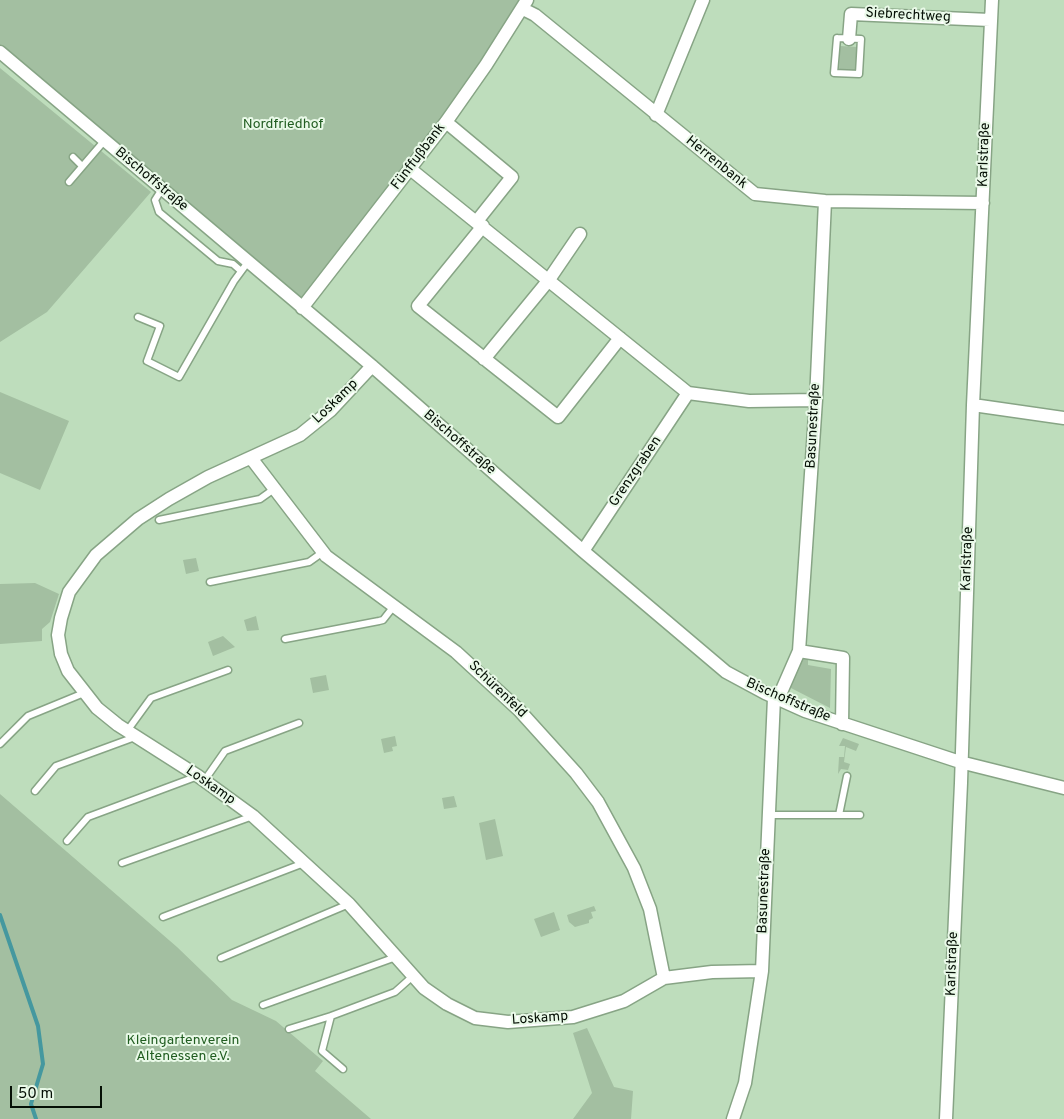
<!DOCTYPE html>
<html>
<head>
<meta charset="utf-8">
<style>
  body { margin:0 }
  #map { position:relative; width:1064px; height:1119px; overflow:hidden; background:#beddbc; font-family:Overpass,sans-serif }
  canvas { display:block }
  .scale { position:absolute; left:10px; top:1086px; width:92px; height:22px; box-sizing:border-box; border:2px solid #050f05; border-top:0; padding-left:6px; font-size:15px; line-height:18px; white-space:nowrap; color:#050f05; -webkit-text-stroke:4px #e9f9e8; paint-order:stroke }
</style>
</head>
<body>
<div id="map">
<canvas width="1064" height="1119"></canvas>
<div class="scale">50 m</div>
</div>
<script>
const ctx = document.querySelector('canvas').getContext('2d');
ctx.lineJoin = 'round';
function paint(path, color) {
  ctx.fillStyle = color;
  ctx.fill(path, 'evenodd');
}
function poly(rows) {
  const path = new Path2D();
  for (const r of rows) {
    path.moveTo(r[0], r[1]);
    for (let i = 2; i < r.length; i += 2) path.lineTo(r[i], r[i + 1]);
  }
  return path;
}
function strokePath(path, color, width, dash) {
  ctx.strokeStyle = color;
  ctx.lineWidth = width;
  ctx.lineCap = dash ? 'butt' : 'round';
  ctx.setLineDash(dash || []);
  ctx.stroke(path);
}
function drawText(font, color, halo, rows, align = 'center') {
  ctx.font = font + ' Overpass,sans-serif';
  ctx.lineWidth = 4;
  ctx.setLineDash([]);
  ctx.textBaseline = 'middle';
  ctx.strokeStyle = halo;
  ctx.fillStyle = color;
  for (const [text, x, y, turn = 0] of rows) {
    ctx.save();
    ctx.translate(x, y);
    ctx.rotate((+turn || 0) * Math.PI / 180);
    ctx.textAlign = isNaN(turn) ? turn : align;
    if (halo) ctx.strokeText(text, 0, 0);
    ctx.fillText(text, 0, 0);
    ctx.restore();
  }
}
paint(poly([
  [0,0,524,0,484,64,301,303,0,51],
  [840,46,858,47,856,72,839,71],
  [0,68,151,192,47,312,0,342],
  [0,392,69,421,40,490,0,473],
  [196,558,199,571,186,574,183,560],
  [35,583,59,594,50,622,42,629,42,641,0,644,0,584],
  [256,616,259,630,247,631,244,620],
  [223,636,235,647,213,656,208,642],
  [802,655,808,657,808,665,831,669,830,708,789,687],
  [326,675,329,690,313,693,310,678],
  [395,736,397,746,392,747,393,751,384,753,381,739],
  [843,738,859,744,856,751,846,747,844,762,850,764,848,770,841,769,838,774,839,757,844,757,845,746,839,746],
  [0,794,177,947,232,1000,276,1021,323,1061,315,1071,371,1119,0,1119],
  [454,796,457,807,444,809,442,798],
  [495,819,503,856,486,860,479,823],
  [594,906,596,911,591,912,593,918,589,920,589,923,575,927,569,922,567,915],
  [554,912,560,930,541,937,534,919],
  [587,1028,614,1087,633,1091,631,1119,573,1119,592,1093,573,1033]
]), '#a3bfa1');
strokePath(poly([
  [0,915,38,1026,43,1064,31,1104,36,1119]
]), '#45989f', 4);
const lane = poly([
  [837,38,861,39,859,74,834,73,837,38],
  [73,157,82,166],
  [69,182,105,140],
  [162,189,155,200,159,212,218,261,233,264,241,271],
  [138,317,160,326,147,361,179,377,234,281,248,262],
  [159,520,260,499,274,489],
  [210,582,309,562,323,552],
  [285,639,379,621,383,620,394,606],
  [127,731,151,698,228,670],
  [0,744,28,716,84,693],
  [847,776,839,815,860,815],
  [204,781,225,751,299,723],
  [35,791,56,766,135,737],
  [768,815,839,815],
  [67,841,88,817,198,776],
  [122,863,253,816],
  [163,917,304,863],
  [221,958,349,904],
  [263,1005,396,957],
  [289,1029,331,1016],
  [343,1069,322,1051,331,1016,395,992,413,976]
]);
const street = poly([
  [523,9,535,15,755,194,825,201,983,203],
  [849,39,851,14,990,20],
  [0,52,372,366,583,551,726,672,765,693,805,711,960,762,1064,788],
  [656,115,703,0],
  [446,122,512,177,477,221],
  [409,168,688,393,749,401,816,400],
  [483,226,418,306,558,417,620,338],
  [302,308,446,122,486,65,527,0],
  [484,359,548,281,580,234],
  [372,366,331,410,300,435,208,477,169,499,138,519,96,555,69,592,61,618,58,635,61,654,68,671,97,708,118,725,198,776,253,816,349,904,424,988,447,1004,475,1018,508,1022,573,1017,624,1001,664,978,712,972,762,971],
  [973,405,1064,418],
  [251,458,326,556,456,652,519,710,576,773,598,802,634,868,650,909,664,978],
  [583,551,688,393],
  [799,651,843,658,842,724],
  [778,699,799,651,816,400,825,201],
  [733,1119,745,1083,762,971,774,698],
  [946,1119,961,783,973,405,992,0]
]);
strokePath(lane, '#87a485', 9);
strokePath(street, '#87a485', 15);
strokePath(lane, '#fff', 6);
strokePath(street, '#fff', 12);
drawText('14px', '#050f05', '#e9f9e8', [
  ["Siebrechtweg",908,16,3],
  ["Karlstraße",985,155,-88],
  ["Fünffußbank",419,157,-53],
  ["Herrenbank",716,163,39],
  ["Bischoffstraße",151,180,40],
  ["Loskamp",336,402,-44],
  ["Basunestraße",814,426,-87],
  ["Bischoffstraße",459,443,41],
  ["Grenzgraben",636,472,-56],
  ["Karlstraße",968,559,-88],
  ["Schürenfeld",497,690,44],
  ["Bischoffstraße",788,701,23],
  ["Loskamp",210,786,35],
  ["Basunestraße",765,891,-88],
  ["Karlstraße",953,964,-88],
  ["Loskamp",540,1019,-4]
]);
drawText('14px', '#215d21', '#e9f9e8', [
  ["Nordfriedhof",283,125],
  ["Kleingartenverein",183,1041],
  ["Altenessen e.V.",183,1057]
]);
</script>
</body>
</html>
